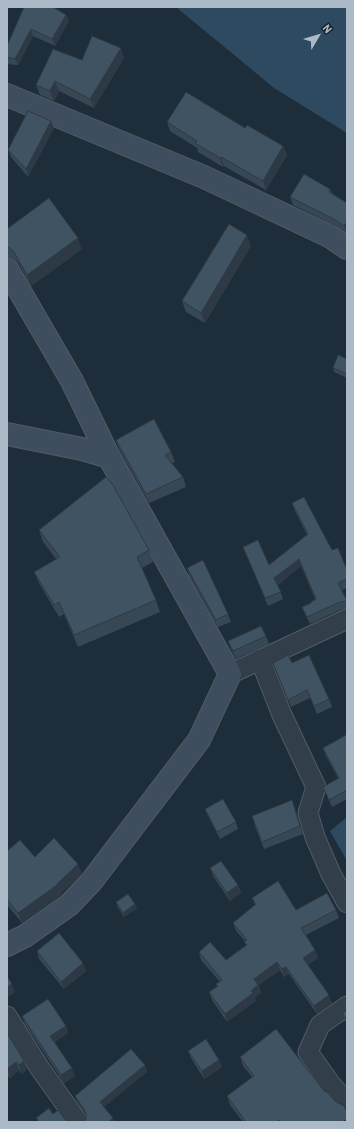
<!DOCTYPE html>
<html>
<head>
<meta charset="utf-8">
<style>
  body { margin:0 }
  #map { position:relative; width:354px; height:1129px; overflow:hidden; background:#1e2d3a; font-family:Barlow,sans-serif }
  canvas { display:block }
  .frame { position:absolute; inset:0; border:8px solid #acbac7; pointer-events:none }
  .north { position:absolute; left:298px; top:16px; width:40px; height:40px; -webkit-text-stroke:3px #17242e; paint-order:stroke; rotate:52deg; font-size:11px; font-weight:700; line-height:16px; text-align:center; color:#acbac7 }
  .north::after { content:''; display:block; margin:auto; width:14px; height:18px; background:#acbac7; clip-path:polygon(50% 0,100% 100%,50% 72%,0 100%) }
</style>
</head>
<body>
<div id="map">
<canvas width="354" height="1129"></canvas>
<div class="frame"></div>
<div class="north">N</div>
</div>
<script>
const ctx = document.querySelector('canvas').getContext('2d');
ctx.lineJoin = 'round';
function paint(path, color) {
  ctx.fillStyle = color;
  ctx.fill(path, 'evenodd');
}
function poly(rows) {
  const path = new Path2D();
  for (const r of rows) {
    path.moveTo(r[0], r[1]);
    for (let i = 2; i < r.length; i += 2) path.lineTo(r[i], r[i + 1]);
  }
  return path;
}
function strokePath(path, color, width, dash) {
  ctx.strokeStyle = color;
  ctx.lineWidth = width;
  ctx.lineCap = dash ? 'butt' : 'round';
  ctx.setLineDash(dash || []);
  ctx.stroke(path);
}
paint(poly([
  [176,7,347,7,347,133,274,88],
  [347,817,347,861,330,831]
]), '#2d4a61');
const street = poly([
  [260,659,282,715,316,787,308,813,315,837,331,874,347,903],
  [230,674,347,619],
  [347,1006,320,1025,308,1052,330,1083,347,1103],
  [7,1016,39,1067,78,1122]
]);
const secondary = poly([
  [7,95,204,177,331,237,347,248],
  [7,269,72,381,109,457,230,674,199,740,91,882,69,905,25,936,7,945],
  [7,434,82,449,109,457]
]);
strokePath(street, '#4f5d68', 21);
strokePath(secondary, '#4f5d68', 24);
strokePath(street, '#323f4a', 19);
strokePath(secondary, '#3f4e5e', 22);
paint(poly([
  [24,7,66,15,69,21,55,46,33,36,18,65,7,64,7,46],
  [124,58,94,108,59,91,54,101,40,95,36,85,82,60],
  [167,122,245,128,283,146,287,155,266,190,224,166,223,167,198,152,197,148,170,131],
  [54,128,28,177,11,157,8,150],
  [330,189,332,193,347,203,347,233,336,226,293,205,290,197],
  [7,229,82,249,31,286,18,262,13,258,7,257],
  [251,246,205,323,186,312,182,301],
  [347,359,347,378,334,372,333,368],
  [116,440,171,452,175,462,172,463,183,477,186,487,149,503,119,449],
  [292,503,332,550,347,570,347,588,342,590,347,601,347,609,342,609,310,624,305,614,302,607,311,603,315,599,301,566,278,585,283,599,268,606,243,547,269,565,307,535,295,511],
  [39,530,149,550,153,562,142,568,156,600,160,612,78,647,64,614,59,617,39,583,34,572,56,559,43,542],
  [187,568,228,614,231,622,218,627,189,575],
  [266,636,269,644,236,659,231,649,228,641],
  [273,663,292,663,329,699,332,707,317,714,310,698,291,707],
  [347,738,347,799,332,807,323,787,338,778,326,756,323,748],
  [292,800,303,834,264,849,254,824],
  [205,809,236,822,238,829,220,839,208,816],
  [7,851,35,857,78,864,82,874,60,894,61,895,22,923,7,905],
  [210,868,238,885,241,893,230,901,213,876],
  [252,898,296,910,336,910,339,918,306,935,315,950,318,958,308,965,332,1003,317,1014,289,974,284,977,280,970,259,985,261,993,255,998,256,1001,227,1022,212,1000,209,992,217,987,216,984,220,982,201,960,199,952,226,960,246,945,245,941,236,931,233,923,255,905],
  [116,902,135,904,137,908,124,917,117,906],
  [37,951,83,963,86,971,64,989,39,959],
  [347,1010,347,1024,345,1021,342,1013],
  [22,1016,66,1026,68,1033,55,1042,75,1076,64,1083,25,1024],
  [7,1033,27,1069,22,1074,19,1070,10,1078,8,1076,7,1077],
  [188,1051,219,1060,222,1067,204,1079,191,1058],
  [240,1057,347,1122,243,1122,230,1105,227,1096,252,1077,243,1066],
  [145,1065,147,1072,86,1119,86,1114,78,1103,75,1096]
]), '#374754');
paint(poly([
  [66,15,69,21,55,46,52,39],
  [31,29,33,36,18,65,15,59],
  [121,48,124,58,94,108,90,99],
  [55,81,59,91,54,101,50,91],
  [51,121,54,128,28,177,26,169],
  [283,146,287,155,266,190,263,181],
  [221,157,224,166,223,167,220,158],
  [346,223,347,225,347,233,344,226],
  [247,235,251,246,205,323,201,313],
  [78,238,82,249,31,286,27,275],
  [299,559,301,566,277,585,274,578],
  [292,800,295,808,303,834,300,826],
  [78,864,82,874,60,894,57,884],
  [57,885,61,895,22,923,18,913],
  [238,885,241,893,230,901,227,893],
  [135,904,137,908,124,917,123,913],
  [315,950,318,958,306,966,303,958],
  [277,962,280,970,259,985,261,993,255,998,256,1001,227,1022,225,1014,251,991,254,979],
  [83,963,86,971,64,989,61,982],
  [286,967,289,974,284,977,282,969],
  [12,984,15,992,7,998,7,987],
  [329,995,332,1003,317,1014,314,1006],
  [66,1026,68,1033,53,1043,50,1036],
  [219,1060,222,1067,204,1079,202,1071],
  [24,1061,27,1069,22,1074,19,1065],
  [16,1062,19,1070,10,1078,7,1069],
  [145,1065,147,1072,102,1109,100,1102],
  [72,1068,75,1076,64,1083,61,1075],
  [113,1118,115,1122,108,1122],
  [347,1119,347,1122,342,1122]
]), '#2d3a45');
const building = poly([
  [24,7,53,7,66,15,52,39,31,29,15,59,7,57,7,46,24,7],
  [92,36,121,48,90,99,55,81,50,91,36,85,53,49,82,60,92,36],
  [186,92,245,128,247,125,283,146,263,181,221,157,220,158,195,143,197,141,167,122,186,92],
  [28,111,51,121,26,169,8,150,28,111],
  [304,174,330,189,329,192,347,203,347,224,346,223,344,226,334,219,290,197,304,174],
  [49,198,78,238,27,275,14,252,9,247,7,247,7,229,49,198],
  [229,224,247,235,201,313,182,301,229,224],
  [338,355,347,359,347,374,333,368,338,355],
  [154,419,171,452,165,455,183,477,146,494,116,440,154,419],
  [106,477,113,485,149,550,137,557,156,600,74,635,59,602,54,605,34,572,60,557,39,530,106,477],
  [304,497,332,550,338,548,347,570,347,579,338,583,347,601,340,602,307,617,302,607,311,603,311,602,316,599,299,559,274,578,281,592,265,598,243,547,258,540,269,565,308,534,292,503,304,497],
  [203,560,228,614,216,620,187,568,203,560],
  [261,626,266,636,233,651,228,641,261,626],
  [288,655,292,663,309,655,329,699,314,706,307,690,288,700,273,663,288,655],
  [346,735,347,738,347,790,329,800,323,787,339,778,323,748,346,735],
  [223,799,236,822,217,832,205,809,223,799],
  [292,800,300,826,262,842,252,816,292,800],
  [54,838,78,864,57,884,57,885,18,913,7,899,7,851,20,840,35,857,54,838],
  [221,861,238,885,227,893,210,868,221,861],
  [278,881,296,910,327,893,336,910,301,928,315,950,303,958,329,995,314,1006,286,967,282,969,277,962,254,979,258,985,251,991,253,993,225,1014,209,992,218,986,216,984,222,980,199,952,210,942,226,960,247,945,244,942,247,940,233,923,256,904,252,898,278,881],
  [128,894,135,904,123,913,116,902,128,894],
  [59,933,83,963,61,982,37,951,59,933],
  [7,976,12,984,7,987,7,976],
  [48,999,66,1026,50,1036,72,1068,61,1075,22,1016,48,999],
  [347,1010,347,1020,342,1013,347,1010],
  [276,1029,325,1092,326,1091,336,1102,340,1104,343,1105,347,1111,347,1119,342,1122,280,1122,279,1120,276,1122,246,1122,227,1096,254,1076,240,1057,276,1029],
  [7,1033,24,1061,19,1065,16,1062,7,1069,7,1033],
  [206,1039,219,1060,202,1071,188,1051,206,1039],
  [131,1049,145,1065,100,1102,113,1118,108,1122,83,1122,86,1119,86,1114,84,1109,75,1096,131,1049],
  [49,1108,53,1114,58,1110,67,1122,39,1122,36,1118,49,1108]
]);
paint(building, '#405362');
strokePath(building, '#2d3a45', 1);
</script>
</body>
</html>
